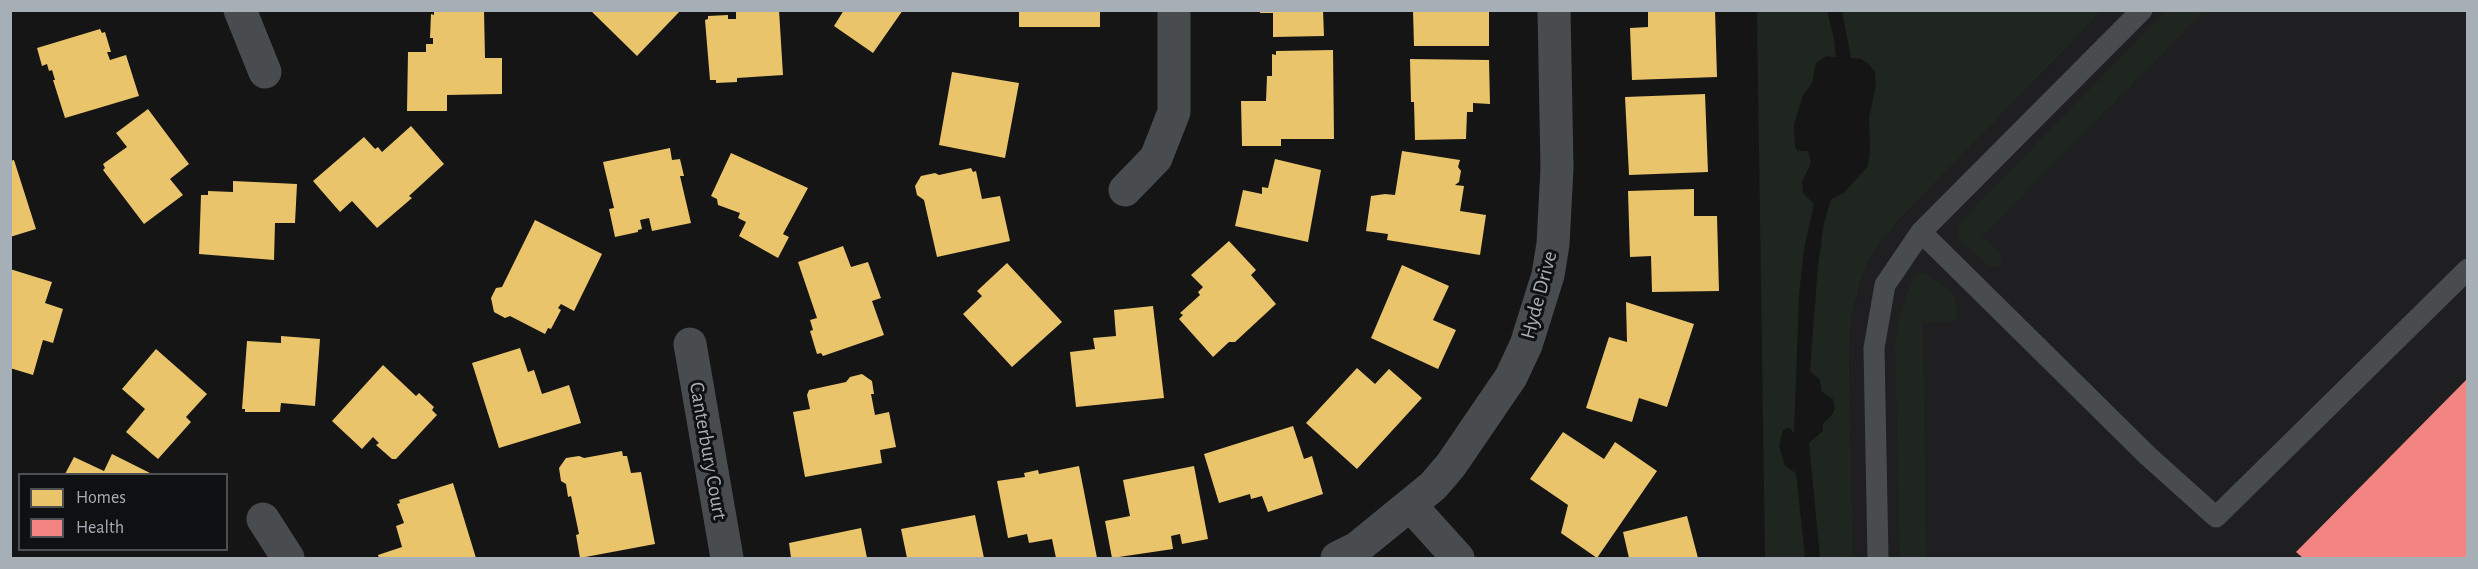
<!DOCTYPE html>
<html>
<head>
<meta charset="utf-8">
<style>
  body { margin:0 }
  #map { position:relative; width:2478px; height:569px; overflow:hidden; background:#151515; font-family:"Alegreya Sans",sans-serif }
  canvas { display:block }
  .frame { position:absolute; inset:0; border:12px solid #a7afb6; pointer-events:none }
  .legend { position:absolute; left:18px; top:473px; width:210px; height:78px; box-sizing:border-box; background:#0f1011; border:2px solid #4c5053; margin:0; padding:8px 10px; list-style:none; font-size:18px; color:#a7afb6 }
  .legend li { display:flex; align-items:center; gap:12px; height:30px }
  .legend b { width:30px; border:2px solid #4c5053 }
</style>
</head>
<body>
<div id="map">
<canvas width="2478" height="569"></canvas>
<div class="frame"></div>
<ul class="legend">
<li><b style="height:16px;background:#e9c46a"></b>Homes</li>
<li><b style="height:16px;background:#f28482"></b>Health</li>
</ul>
</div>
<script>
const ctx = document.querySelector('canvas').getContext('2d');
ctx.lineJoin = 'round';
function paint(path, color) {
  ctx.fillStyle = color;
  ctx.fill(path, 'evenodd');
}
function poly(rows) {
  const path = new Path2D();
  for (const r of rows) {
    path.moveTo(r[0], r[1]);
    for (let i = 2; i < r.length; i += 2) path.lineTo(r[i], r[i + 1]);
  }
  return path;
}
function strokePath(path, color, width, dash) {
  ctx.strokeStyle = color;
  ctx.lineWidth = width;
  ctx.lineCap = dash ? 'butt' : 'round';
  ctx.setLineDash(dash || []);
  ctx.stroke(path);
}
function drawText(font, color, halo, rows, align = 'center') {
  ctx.font = font + ' "Alegreya Sans",sans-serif';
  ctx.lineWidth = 6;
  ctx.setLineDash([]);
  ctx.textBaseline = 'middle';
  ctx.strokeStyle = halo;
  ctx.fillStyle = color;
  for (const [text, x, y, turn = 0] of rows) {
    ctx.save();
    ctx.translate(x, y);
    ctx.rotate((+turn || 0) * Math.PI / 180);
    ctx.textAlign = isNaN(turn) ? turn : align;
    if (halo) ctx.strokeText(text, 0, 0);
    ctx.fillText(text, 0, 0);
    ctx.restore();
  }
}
paint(poly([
  [2102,11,2467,11,2467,558,1853,558,1849,349,1852,316,1861,280,1868,261,1880,243,1900,219]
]), '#1f1f21');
paint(poly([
  [1757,11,1827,11,1834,39,1836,57,1826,56,1816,63,1812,83,1803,95,1794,125,1795,147,1798,151,1808,151,1811,162,1802,182,1803,193,1814,204,1804,249,1799,295,1794,433,1790,428,1783,430,1779,446,1785,466,1796,473,1805,558,1765,558],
  [1842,11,2102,11,1900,219,1880,243,1868,261,1861,280,1852,316,1849,349,1853,558,1820,558,1809,443,1823,431,1823,424,1832,415,1835,408,1833,399,1822,392,1820,380,1810,371,1818,266,1824,223,1831,199,1844,193,1868,166,1870,150,1869,118,1876,85,1875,72,1869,64,1861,59,1851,58],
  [2166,11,2204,11,1982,236,2000,254,2002,259,2000,265,1994,268,1988,265,1959,239,1957,230,1961,222],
  [1924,272,1953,294,1957,306,1955,321,1923,322,1926,558,1900,558,1895,345,1900,312,1908,291,1916,275]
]), '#1f261f');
paint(poly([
  [434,10,484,10,485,58,502,58,502,94,447,95,447,111,407,111,408,52,426,52,426,44,433,44,433,38,430,38,431,14,434,15],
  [590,10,681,10,637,56],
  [736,10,779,10,783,75,737,78,737,82,716,83,716,80,710,80,705,20,708,19,708,16,728,15,728,19,736,19],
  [844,10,903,10,873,53,834,26],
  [1019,10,1100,10,1100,27,1019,27],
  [1260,10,1323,10,1324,36,1273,37,1273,13,1260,13],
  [1413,10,1489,10,1489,46,1414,46],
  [1648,10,1715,10,1717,77,1632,80,1630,28,1648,27],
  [100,29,102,33,105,32,111,52,107,52,110,60,126,55,139,96,65,118,53,80,55,80,52,70,49,71,47,64,42,66,37,48],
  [1333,50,1334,139,1281,139,1281,146,1242,146,1241,101,1266,101,1267,76,1272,76,1272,54,1276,55,1276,51],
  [1410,59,1489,60,1490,104,1473,103,1473,112,1467,112,1466,139,1415,140,1414,102,1411,102],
  [952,72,1019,83,1005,158,939,145],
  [1705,94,1708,172,1629,175,1625,97],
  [148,109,189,164,170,179,183,195,144,224,103,170,105,168,103,164,127,147,116,133],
  [411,126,444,164,409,196,412,198,377,228,352,201,340,212,313,181,364,137,375,149,378,147,382,152],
  [670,148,672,160,680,159,684,176,680,176,691,223,652,231,649,218,640,220,642,229,638,230,638,232,615,237,609,209,614,208,603,162],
  [1402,151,1460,160,1458,167,1461,171,1459,182,1455,185,1464,186,1460,211,1486,215,1480,255,1387,240,1388,234,1366,231,1371,196,1385,194,1395,195],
  [731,153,808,188,783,234,789,237,778,258,739,236,746,222,738,218,740,213,718,205,717,199,711,196],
  [1275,159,1321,170,1308,242,1235,226,1243,190,1262,194,1262,187,1268,188],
  [14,160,36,229,10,237,10,161],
  [971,168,973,172,976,171,982,199,1000,196,1010,241,937,257,924,200,917,195,915,186,921,176,935,173,939,175],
  [233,181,297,184,295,223,275,223,274,260,199,254,201,195,208,195,208,191,233,192],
  [1694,189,1694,216,1717,216,1719,291,1652,292,1651,256,1630,257,1628,191],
  [535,220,602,254,574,311,561,304,558,308,561,310,551,329,548,328,545,334,510,316,505,318,494,312,491,298,496,288,502,287],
  [1229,241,1256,270,1251,275,1276,304,1235,342,1229,342,1213,357,1179,319,1183,315,1180,313,1200,295,1198,292,1203,287,1191,275],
  [843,246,851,267,868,262,881,298,872,301,884,335,823,356,821,353,817,354,810,331,813,330,810,320,817,318,798,262],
  [1007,263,1062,322,1012,367,963,314,982,296,977,291],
  [1402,265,1449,286,1433,320,1456,330,1438,369,1371,338],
  [10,269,52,282,45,303,63,309,53,343,43,340,33,375,10,368],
  [1626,302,1694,324,1667,407,1639,398,1632,422,1586,408,1609,337,1627,342],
  [1153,306,1164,398,1076,407,1070,352,1095,349,1093,338,1116,336,1114,310],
  [281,336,320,339,315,406,281,403,280,412,245,412,245,409,242,409,247,341,281,343],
  [520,348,528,372,534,370,542,394,569,385,581,423,499,448,472,363],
  [156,349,207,394,186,417,191,422,158,459,126,432,145,409,122,389],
  [383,365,416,396,419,393,434,407,432,410,437,415,396,459,392,459,376,445,379,443,373,437,362,449,332,421],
  [1357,368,1375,384,1389,369,1422,398,1357,469,1306,423],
  [862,374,872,381,874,394,871,394,875,415,889,412,896,447,880,450,882,463,805,477,793,412,810,409,807,395,809,390,846,382,850,377],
  [1293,426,1304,459,1312,456,1323,494,1268,512,1262,496,1251,499,1250,494,1219,503,1204,454],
  [1563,432,1604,459,1615,442,1657,471,1597,558,1561,533,1568,505,1530,479],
  [622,451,623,456,627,456,631,473,641,472,655,544,580,558,576,535,579,534,571,496,568,497,566,484,561,481,559,468,566,458,579,456,584,458],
  [112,454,152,474,65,474,74,457,104,471],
  [1079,466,1097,558,1056,558,1052,539,1029,543,1027,534,1008,538,997,481,1025,477,1024,473,1038,470,1039,474],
  [1194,466,1208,539,1182,544,1180,534,1171,536,1173,549,1112,558,1105,521,1130,516,1123,480],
  [453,483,476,558,379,558,378,555,402,547,396,526,404,523,397,504,400,503,399,500],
  [975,515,984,558,907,558,901,529],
  [1687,516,1698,558,1629,558,1623,532],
  [861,528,867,558,791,558,789,543]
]), '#e9c46a');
paint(poly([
  [2468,378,2468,558,2303,558,2296,552]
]), '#f28482');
strokePath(poly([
  [1921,232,2148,456,2216,517,2468,269],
  [1878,558,1874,348,1885,285,1921,232,2142,10]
]), '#494c4e', 21);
strokePath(poly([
  [240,10,265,72],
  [1125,190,1156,158,1174,112,1174,10],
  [690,344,727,558],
  [1411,506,1458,558],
  [263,519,288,558],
  [1337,558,1357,548,1433,486,1451,465,1511,377,1526,345,1548,275,1553,244,1557,168,1554,10]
]), '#494c4e', 33);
drawText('21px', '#a7afb6', '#0f1011', [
  ["Hyde Drive",1539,295,-75],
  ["Canterbury Court",708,451,80]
]);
</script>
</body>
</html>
